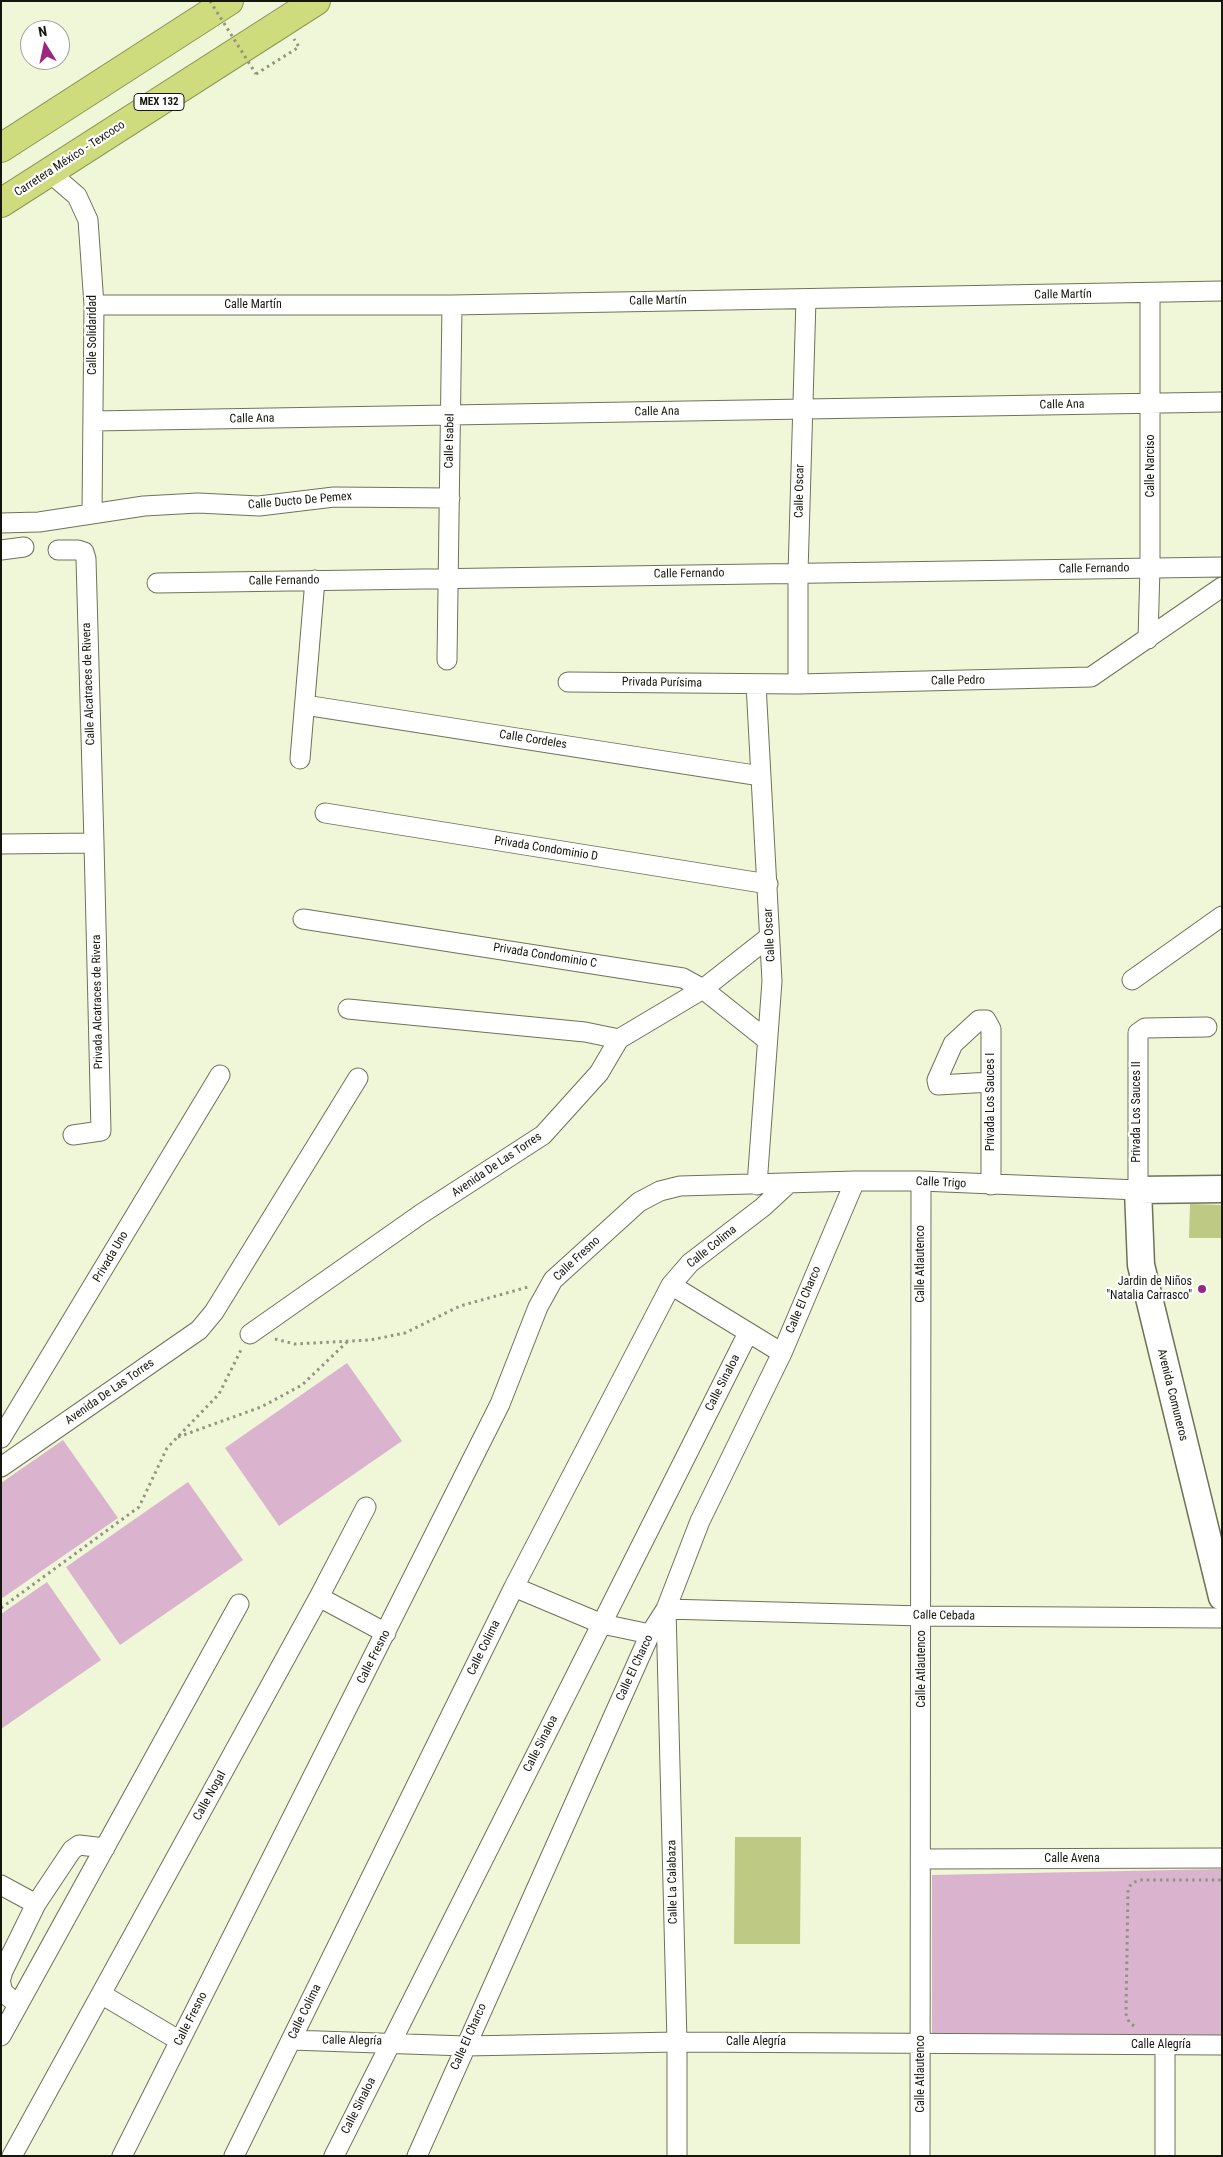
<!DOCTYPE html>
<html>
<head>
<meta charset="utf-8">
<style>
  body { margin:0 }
  #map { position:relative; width:1223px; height:2157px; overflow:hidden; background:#f0f6d8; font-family:"Roboto Condensed",sans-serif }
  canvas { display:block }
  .frame { position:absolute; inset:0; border:2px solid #15160c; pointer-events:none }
  .north { position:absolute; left:20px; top:20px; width:50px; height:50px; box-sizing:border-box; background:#fff; border:1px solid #a1a29e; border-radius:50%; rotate:350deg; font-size:14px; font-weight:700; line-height:20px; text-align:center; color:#15160c }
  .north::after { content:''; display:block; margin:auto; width:18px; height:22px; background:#9b2681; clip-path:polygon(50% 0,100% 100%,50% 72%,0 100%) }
</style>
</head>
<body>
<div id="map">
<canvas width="1223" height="2157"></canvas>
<div class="frame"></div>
<div class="north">N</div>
</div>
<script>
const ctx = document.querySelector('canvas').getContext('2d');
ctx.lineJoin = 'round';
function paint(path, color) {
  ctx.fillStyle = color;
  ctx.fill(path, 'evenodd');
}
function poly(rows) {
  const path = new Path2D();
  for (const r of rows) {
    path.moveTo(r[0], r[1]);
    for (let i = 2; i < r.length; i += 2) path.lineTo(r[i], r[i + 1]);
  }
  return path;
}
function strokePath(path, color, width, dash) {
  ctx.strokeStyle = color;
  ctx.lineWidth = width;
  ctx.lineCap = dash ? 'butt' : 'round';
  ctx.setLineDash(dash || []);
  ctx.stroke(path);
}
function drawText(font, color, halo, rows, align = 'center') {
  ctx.font = font + ' "Roboto Condensed",sans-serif';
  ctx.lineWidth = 4.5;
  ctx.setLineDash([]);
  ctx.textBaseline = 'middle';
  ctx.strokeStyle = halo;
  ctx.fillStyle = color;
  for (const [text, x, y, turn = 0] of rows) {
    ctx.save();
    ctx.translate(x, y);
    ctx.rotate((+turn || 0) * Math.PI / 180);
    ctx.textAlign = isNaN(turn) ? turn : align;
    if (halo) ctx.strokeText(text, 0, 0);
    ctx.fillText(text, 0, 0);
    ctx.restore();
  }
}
paint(poly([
  [347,1363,402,1441,279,1526,225,1448],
  [63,1440,118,1518,1,1599,1,1483],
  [188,1482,243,1560,120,1645,66,1567],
  [47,1582,101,1660,1,1729,1,1614],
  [1222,1869,1222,2037,932,2034,932,1875]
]), '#dab4ce');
paint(poly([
  [1190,1204,1222,1205,1221,1238,1189,1238],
  [735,1837,801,1837,800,1944,734,1944]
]), '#bec983');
const street = poly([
  [49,172,77,196,88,220,94,305,92,514],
  [94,305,452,305,1222,291],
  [93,421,1222,402],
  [1,523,39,522,144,506,198,503,259,506,334,497,450,498],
  [1,550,24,547],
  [58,550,78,550,84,552,86,559,94,843,101,1131,73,1135],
  [157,583,1222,567],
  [1148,639,1150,568,1150,293],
  [447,660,452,305],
  [568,682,798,684,1091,677,1222,587],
  [756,684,772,981,757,1185],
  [798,684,798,573,806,299],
  [305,705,761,776],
  [300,759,315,580],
  [325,813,768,884],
  [1,844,94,843],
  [303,919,683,978,703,989,767,1040],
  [1132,980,1222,916],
  [348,1009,585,1032,619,1039],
  [991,1185,991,1029,986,1020,979,1020,953,1044,937,1080,938,1085,991,1082],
  [671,1285,782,1353],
  [250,1334,421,1214,543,1135,599,1073,619,1039,703,989,769,937],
  [1,1438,220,1075],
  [1,1467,199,1330,214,1312,358,1078],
  [514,1587,602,1624,650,1634],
  [319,1597,386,1633],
  [922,1859,1222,1858],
  [1,1885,36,1904],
  [1,1978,3,1971,36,1904,72,1850,79,1845,105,1848],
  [1,1984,3,1992,18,2005],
  [101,1994,180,2041],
  [1,2036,239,1604],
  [291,2040,465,2046,677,2042,1222,2045],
  [1165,2045,1165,2156],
  [12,2156,319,1597,366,1507],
  [122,2156,500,1404,538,1307,553,1280,639,1202,660,1191,680,1186,855,1181,921,1181,1138,1190,1138,1033,1145,1028,1207,1027],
  [234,2156,514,1587,671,1285,690,1263,763,1207,789,1183],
  [334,2156,748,1333],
  [417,2156,650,1634,666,1609,700,1521,782,1353,855,1181],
  [677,2156,677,2042,666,1609,922,1616,1222,1618],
  [920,2156,921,1181]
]);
const secondary = poly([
  [1222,1189,1138,1190,1141,1265,1222,1597]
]);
const highway = poly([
  [1,148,229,1],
  [1,203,316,1]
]);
strokePath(street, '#6e7358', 21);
strokePath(secondary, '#6e7358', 29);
strokePath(highway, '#8e9756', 30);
strokePath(poly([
  [256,74,299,47,294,39],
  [275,1339,295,1344,370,1340,405,1333,460,1306,528,1287],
  [178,1437,261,1407,302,1385,347,1342],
  [1,1608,139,1507,167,1448,219,1394,242,1348],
  [1134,2026,1129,2022,1126,2014,1128,1889,1132,1883,1140,1880,1222,1880]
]), '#91947f', 3, [2.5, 4]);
strokePath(street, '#fff', 19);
strokePath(secondary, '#fff', 26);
strokePath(highway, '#cfdc7e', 28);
strokePath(poly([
  [210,1,256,74]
]), '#91947f', 3, [2.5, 4]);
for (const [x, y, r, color] of [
  [1202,1289,5,"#9b2681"]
]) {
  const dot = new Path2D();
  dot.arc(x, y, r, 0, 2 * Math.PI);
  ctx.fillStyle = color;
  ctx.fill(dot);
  strokePath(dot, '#fff', 2);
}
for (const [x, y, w] of [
  [159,102,50]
]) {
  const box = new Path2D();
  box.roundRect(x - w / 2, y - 8.5, w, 17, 4);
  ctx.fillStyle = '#fff';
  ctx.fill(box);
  strokePath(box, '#15160c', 1);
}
drawText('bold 11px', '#15160c', null, [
  ["MEX 132",159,102]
]);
drawText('12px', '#15160c', '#fff', [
  ["Carretera México - Texcoco",70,159,-33],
  ["Calle Martín",1063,295,-1],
  ["Calle Martín",658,301,-1],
  ["Calle Martín",253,305],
  ["Calle Solidaridad",93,335,-90],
  ["Calle Ana",1062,405,-1],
  ["Calle Ana",657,412,-1],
  ["Calle Ana",252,419,-1],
  ["Calle Isabel",450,441,-89],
  ["Calle Narciso",1151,466,-90],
  ["Calle Oscar",800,491,-89],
  ["Calle Ducto De Pemex",300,501,-5],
  ["Calle Fernando",1094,569,-1],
  ["Calle Fernando",689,574,-1],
  ["Calle Fernando",284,581,-1],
  ["Calle Pedro",958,681,-1],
  ["Privada Purísima",662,683,1],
  ["Calle Alcatraces de Rivera",89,684,-92],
  ["Calle Cordeles",533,740,9],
  ["Privada Condominio D",546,849,9],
  ["Calle Oscar",770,935,-93],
  ["Privada Condominio C",545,956,9],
  ["Privada Alcatraces de Rivera",98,1002,-91],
  ["Privada Los Sauces I",991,1102,-90],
  ["Privada Los Sauces II",1137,1112,-90],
  ["Avenida De Las Torres",497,1165,-34],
  ["Calle Trigo",941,1183,3],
  ["Calle Colima",712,1247,-39],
  ["Privada Uno",111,1257,-59],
  ["Calle Fresno",577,1259,-43],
  ["Calle Atlautenco",921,1264,-90],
  ["Calle El Charco",804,1300,-67],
  ["Calle Sinaloa",723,1383,-63],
  ["Avenida De Las Torres",110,1392,-35],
  ["Avenida Comuneros",1172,1395,76],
  ["Calle Cebada",944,1616,1],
  ["Calle Colima",484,1648,-64],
  ["Calle Fresno",374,1657,-63],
  ["Calle El Charco",635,1668,-65],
  ["Calle Atlautenco",922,1669,-90],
  ["Calle Sinaloa",541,1744,-63],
  ["Calle Nogal",210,1796,-61],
  ["Calle Avena",1072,1859],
  ["Calle La Calabaza",673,1882,-91],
  ["Calle Colima",305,2012,-64],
  ["Calle Fresno",191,2019,-63],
  ["Calle El Charco",469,2037,-66],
  ["Calle Alegría",352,2041,1],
  ["Calle Alegría",756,2042],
  ["Calle Alegría",1161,2045],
  ["Calle Atlautenco",921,2074,-90],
  ["Calle Sinaloa",359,2106,-63]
]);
drawText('12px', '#15160c', '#fff', [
  ["Jardin de Niños",1192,1282],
  ["\"Natalia Carrasco\"",1192,1296]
], 'right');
</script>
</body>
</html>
